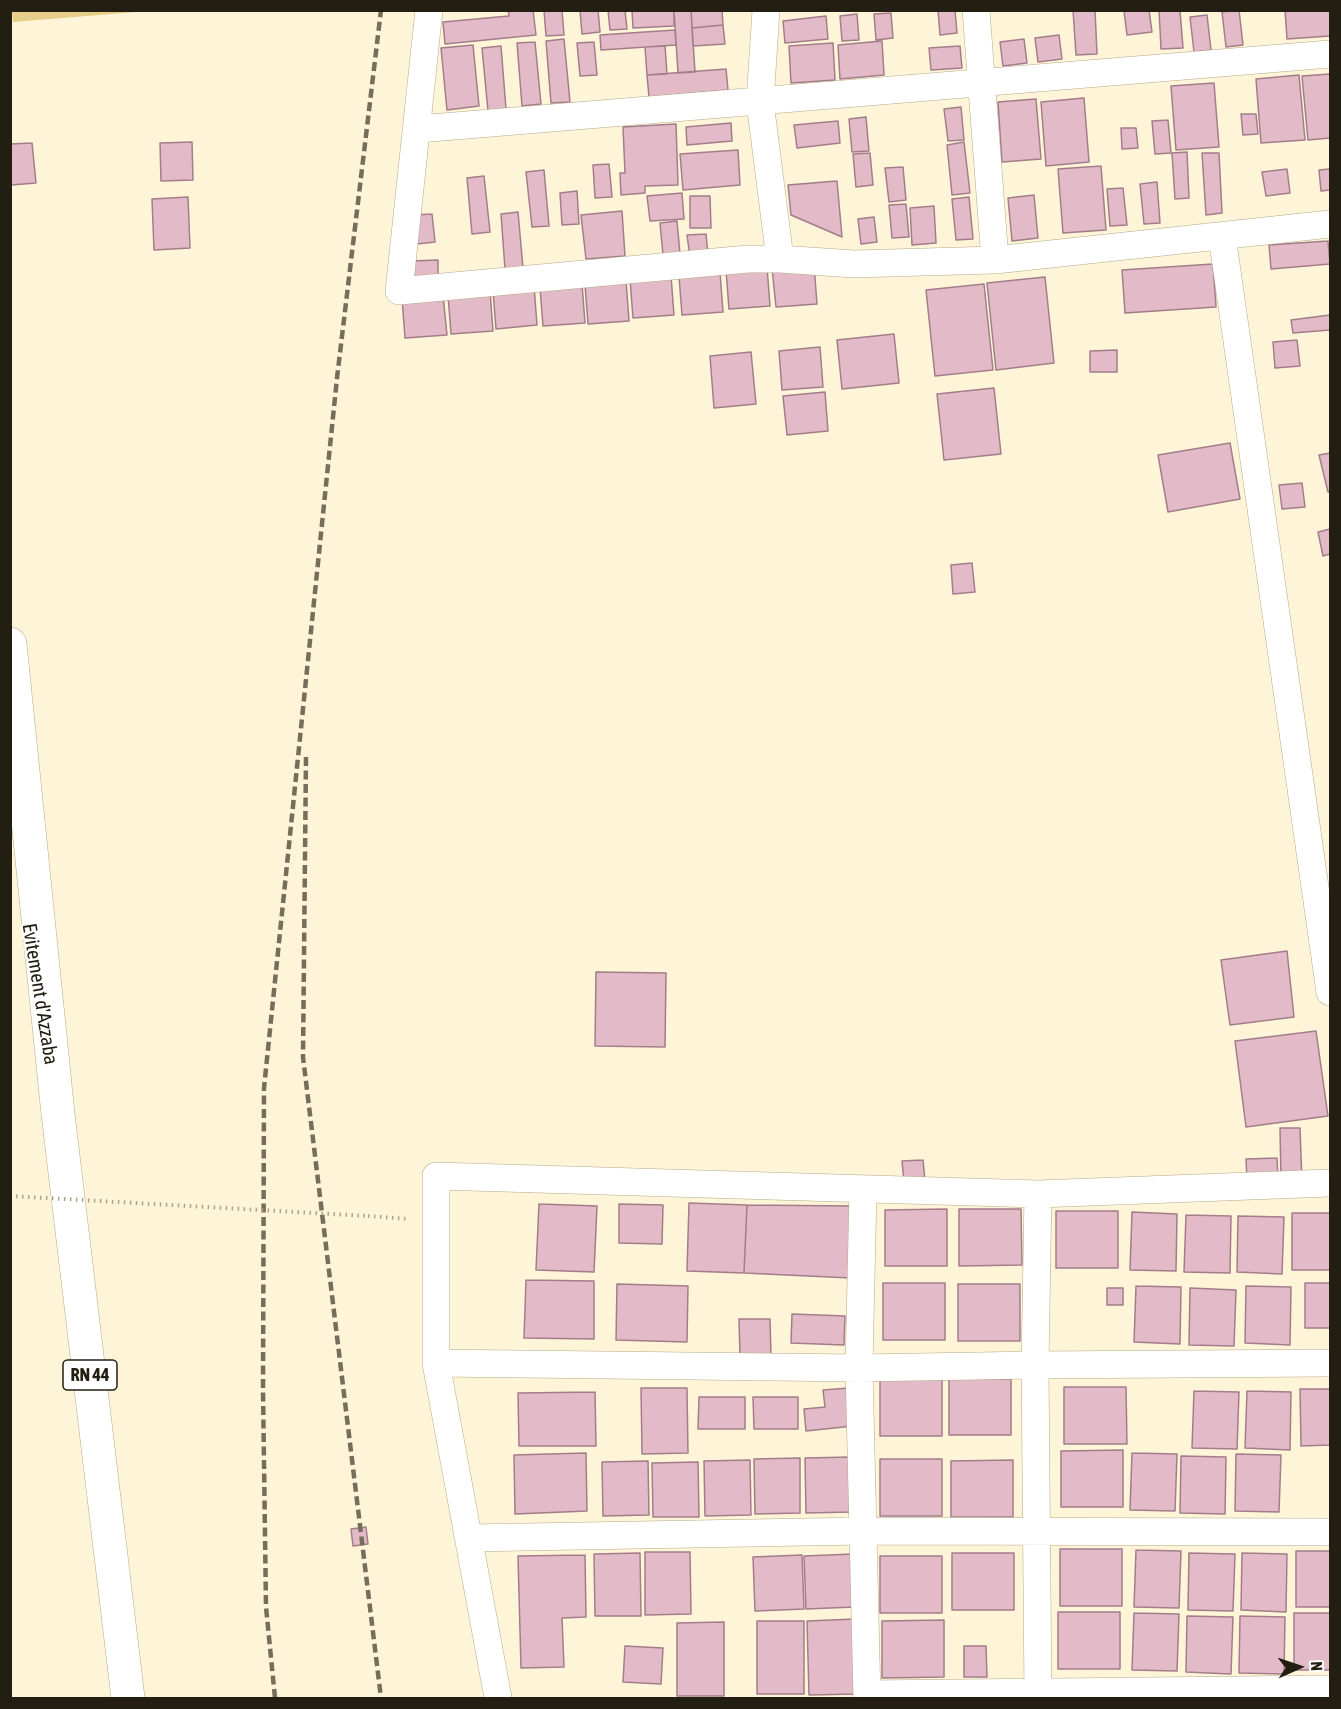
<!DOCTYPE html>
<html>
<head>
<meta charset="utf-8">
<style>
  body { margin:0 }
  #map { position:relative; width:1341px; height:1709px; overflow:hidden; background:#fef4d7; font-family:"Asap Condensed",sans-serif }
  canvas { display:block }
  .frame { position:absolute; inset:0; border:12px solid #221e11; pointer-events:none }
  .north { position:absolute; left:1269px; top:1637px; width:60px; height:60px; -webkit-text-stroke:4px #fff; paint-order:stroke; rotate:87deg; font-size:16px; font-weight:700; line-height:24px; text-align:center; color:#221e11 }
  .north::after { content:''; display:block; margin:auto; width:21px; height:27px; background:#221e11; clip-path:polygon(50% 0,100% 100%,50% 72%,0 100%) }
</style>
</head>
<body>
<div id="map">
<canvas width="1341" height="1709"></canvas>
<div class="frame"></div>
<div class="north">N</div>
</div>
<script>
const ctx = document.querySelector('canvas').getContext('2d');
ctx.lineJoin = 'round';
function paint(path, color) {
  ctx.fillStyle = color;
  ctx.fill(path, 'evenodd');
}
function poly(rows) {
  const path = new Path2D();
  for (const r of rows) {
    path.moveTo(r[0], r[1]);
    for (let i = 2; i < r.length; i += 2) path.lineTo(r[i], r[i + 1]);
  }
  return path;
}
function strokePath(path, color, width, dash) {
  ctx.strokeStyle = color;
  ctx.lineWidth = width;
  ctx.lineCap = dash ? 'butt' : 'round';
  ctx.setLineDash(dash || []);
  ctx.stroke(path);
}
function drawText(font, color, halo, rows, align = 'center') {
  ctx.font = font + ' "Asap Condensed",sans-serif';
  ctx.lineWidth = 4.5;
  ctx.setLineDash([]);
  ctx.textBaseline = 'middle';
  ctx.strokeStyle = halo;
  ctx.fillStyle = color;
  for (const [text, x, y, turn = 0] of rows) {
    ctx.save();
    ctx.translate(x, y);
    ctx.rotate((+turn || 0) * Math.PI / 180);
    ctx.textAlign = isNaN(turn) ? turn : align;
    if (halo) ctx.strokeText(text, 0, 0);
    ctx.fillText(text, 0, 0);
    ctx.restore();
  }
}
paint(poly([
  [12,10,149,10,149,11,13,22]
]), '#e6ce8a');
const building = poly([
  [508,10,533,10,536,35,445,44,443,22,509,16,508,10],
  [544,10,562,10,564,35,546,36,544,10],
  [580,10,598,10,600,32,582,34,580,10],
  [608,10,625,10,627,29,610,30,608,10],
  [632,10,674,10,674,26,633,28,632,10],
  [674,10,691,10,695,72,678,73,674,10],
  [691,10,722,10,723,25,692,28,691,10],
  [938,10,955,10,957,33,940,35,938,10],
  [1073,10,1095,10,1097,54,1076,55,1073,10],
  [1149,10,1152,32,1127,35,1124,11,1149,10],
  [1159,10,1180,10,1183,48,1161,49,1159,10],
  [1239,10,1243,45,1226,47,1222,12,1239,10],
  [1285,10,1330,10,1330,36,1287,39,1285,10],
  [891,13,893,38,876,40,874,14,891,13],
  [857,14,859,40,842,41,840,16,857,14],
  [1207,15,1211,50,1194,52,1190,17,1207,15],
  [826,16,828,39,785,43,783,21,826,16],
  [723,25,725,44,693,46,692,28,723,25],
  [675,30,676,45,601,50,600,35,675,30],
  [1059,35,1062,59,1038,62,1035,38,1059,35],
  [564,39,570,102,551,103,546,41,564,39],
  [1024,39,1027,63,1003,66,1000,42,1024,39],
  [882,41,884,75,840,79,838,45,882,41],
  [535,42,541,104,522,106,517,43,535,42],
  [594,42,597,75,580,76,577,43,594,42],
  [833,43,835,80,791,83,789,46,833,43],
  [473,45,479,106,447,110,441,48,473,45],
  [501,46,506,109,488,111,482,48,501,46],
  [665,46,667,74,647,75,645,47,665,46],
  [960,46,962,68,931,70,929,48,960,46],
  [726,69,728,90,649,97,647,75,726,69],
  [1330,74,1330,138,1308,140,1302,76,1330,74],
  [1299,75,1305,140,1261,143,1256,79,1299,75],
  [1214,83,1219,147,1176,150,1171,86,1214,83],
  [1084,98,1089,162,1046,166,1041,102,1084,98],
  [1036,99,1041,159,1002,162,998,102,1036,99],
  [961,107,964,140,948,141,944,109,961,107],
  [1241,114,1256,114,1258,134,1243,135,1241,114],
  [866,117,869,151,852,152,849,119,866,117],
  [1168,120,1171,153,1155,154,1152,121,1168,120],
  [838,121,840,143,797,148,794,125,838,121],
  [731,123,732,141,687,145,686,127,731,123],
  [676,124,678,185,645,186,645,193,621,195,620,173,625,173,623,127,676,124],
  [1121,128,1136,128,1138,148,1122,149,1121,128],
  [192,142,193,180,161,181,160,143,192,142],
  [964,142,970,193,952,195,947,145,964,142],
  [32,143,36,183,11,185,10,144,32,143],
  [738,150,740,185,683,190,680,154,738,150],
  [1187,152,1189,198,1175,199,1172,153,1187,152],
  [870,153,873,185,856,187,853,154,870,153],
  [1202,153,1219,153,1222,213,1206,215,1202,153],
  [609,164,612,197,595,198,593,165,609,164],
  [1101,166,1106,230,1063,233,1058,169,1101,166],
  [903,167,906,200,889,202,885,168,903,167],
  [1287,169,1290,193,1266,196,1262,172,1287,169],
  [1330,169,1330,190,1321,191,1319,170,1330,169],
  [544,170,549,226,532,227,526,172,544,170],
  [484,176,490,232,472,234,467,178,484,176],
  [837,181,842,237,791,215,788,185,837,181],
  [1157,182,1160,223,1144,224,1140,184,1157,182],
  [1123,188,1127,225,1110,226,1107,189,1123,188],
  [577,191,579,224,562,225,560,193,577,191],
  [682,193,684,219,650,221,647,196,682,193],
  [1034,195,1038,238,1012,241,1008,198,1034,195],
  [690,196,710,196,711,228,690,228,690,196],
  [188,197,190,248,154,250,152,199,188,197],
  [969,197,973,239,956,240,952,199,969,197],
  [906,204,909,237,892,238,889,205,906,204],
  [934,206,936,243,912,245,910,208,934,206],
  [622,211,625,256,586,259,581,215,622,211],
  [518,212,523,268,505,269,501,214,518,212],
  [432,214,435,242,417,244,414,215,432,214],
  [874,217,877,242,861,244,858,219,874,217],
  [677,221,680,254,663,255,660,223,677,221],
  [706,234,708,255,690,257,687,235,706,234],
  [1328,241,1330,264,1271,269,1269,245,1328,241],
  [438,260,438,282,412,282,412,261,438,260],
  [1213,264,1216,307,1125,313,1122,270,1213,264],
  [814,265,817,304,776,307,772,268,814,265],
  [767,267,770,306,729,309,726,270,767,267],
  [720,272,723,312,682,315,679,276,720,272],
  [671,276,674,315,633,318,630,279,671,276],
  [1045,277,1054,363,996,370,987,283,1045,277],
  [626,281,629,321,588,324,585,285,626,281],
  [582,284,585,323,543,326,540,287,582,284],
  [984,284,993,370,935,376,926,290,984,284],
  [534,286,537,325,496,329,493,290,534,286],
  [490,291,493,331,451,334,448,295,490,291],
  [443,295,447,335,405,338,402,298,443,295],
  [1330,315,1330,330,1293,333,1291,320,1330,315],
  [894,334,899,383,842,389,837,340,894,334],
  [1297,340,1300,366,1275,368,1273,342,1297,340],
  [820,347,823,387,782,390,779,351,820,347],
  [1117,350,1117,372,1090,372,1090,351,1117,350],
  [751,352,756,404,714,408,710,356,751,352],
  [994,388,1001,454,944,460,937,394,994,388],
  [825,392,828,431,787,435,783,396,825,392],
  [1230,443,1240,499,1168,512,1158,455,1230,443],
  [1330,453,1330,491,1328,492,1319,455,1330,453],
  [1302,483,1305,507,1282,509,1279,485,1302,483],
  [1330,529,1330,554,1323,556,1318,532,1330,529],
  [972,563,975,592,953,594,951,565,972,563],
  [1287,951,1294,1017,1230,1025,1221,960,1287,951],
  [596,972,666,973,665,1047,595,1046,596,972],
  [1316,1031,1328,1116,1246,1127,1235,1041,1316,1031],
  [1280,1128,1300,1128,1302,1181,1281,1181,1280,1128],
  [1277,1158,1278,1179,1247,1180,1246,1159,1277,1158],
  [923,1160,925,1181,904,1182,902,1161,923,1160],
  [689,1203,747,1205,744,1273,687,1271,689,1203],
  [539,1204,597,1206,594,1272,536,1270,539,1204],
  [619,1204,663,1205,662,1244,619,1243,619,1204],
  [747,1205,853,1206,851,1278,744,1273,747,1205],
  [947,1209,947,1266,885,1266,885,1210,947,1209],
  [959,1209,1021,1209,1022,1265,959,1266,959,1209],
  [1056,1211,1118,1211,1118,1268,1056,1268,1056,1211],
  [1132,1212,1177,1214,1176,1271,1130,1270,1132,1212],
  [1292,1213,1330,1213,1330,1270,1292,1270,1292,1213],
  [1186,1215,1231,1216,1230,1273,1184,1272,1186,1215],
  [1238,1216,1284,1217,1282,1274,1237,1272,1238,1216],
  [526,1280,594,1281,594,1339,524,1338,526,1280],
  [883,1283,945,1283,945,1340,883,1340,883,1283],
  [1305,1283,1330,1283,1330,1351,1330,1328,1305,1328,1305,1283],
  [617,1284,688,1286,687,1342,616,1340,617,1284],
  [958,1284,1020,1284,1020,1341,958,1341,958,1284],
  [1136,1286,1181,1287,1180,1344,1134,1342,1136,1286],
  [1246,1286,1291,1287,1290,1345,1245,1343,1246,1286],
  [1107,1288,1123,1288,1123,1305,1107,1305,1107,1288],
  [1190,1288,1236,1290,1234,1346,1189,1345,1190,1288],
  [792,1314,845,1316,844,1345,791,1343,792,1314],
  [739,1319,770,1319,771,1356,740,1356,739,1319],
  [880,1379,942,1379,942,1436,880,1436,880,1379],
  [949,1379,1011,1379,1011,1435,949,1435,949,1379],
  [1064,1387,1126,1387,1127,1444,1064,1444,1064,1387],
  [641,1388,687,1388,688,1453,642,1454,641,1388],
  [849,1388,853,1426,806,1431,804,1409,825,1407,823,1390,849,1388],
  [1300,1389,1330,1389,1330,1445,1301,1446,1300,1389],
  [1194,1391,1239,1392,1237,1449,1192,1448,1194,1391],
  [1247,1391,1291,1392,1290,1450,1245,1448,1247,1391],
  [595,1392,596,1446,519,1446,518,1393,595,1392],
  [699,1397,745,1397,745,1429,698,1429,699,1397],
  [753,1397,798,1397,798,1429,754,1429,753,1397],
  [1123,1450,1123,1507,1061,1507,1061,1451,1123,1450],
  [586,1453,587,1511,515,1514,514,1455,586,1453],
  [1132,1453,1177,1454,1175,1511,1130,1510,1132,1453],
  [1236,1454,1281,1455,1279,1512,1235,1511,1236,1454],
  [1181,1456,1226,1457,1225,1514,1180,1513,1181,1456],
  [850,1457,851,1512,806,1513,805,1458,850,1457],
  [800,1458,800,1513,755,1514,754,1459,800,1458],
  [880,1459,942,1459,942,1516,880,1516,880,1459],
  [750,1460,751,1515,705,1516,704,1461,750,1460],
  [1013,1460,1013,1517,951,1517,951,1461,1013,1460],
  [648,1461,649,1515,603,1516,602,1462,648,1461],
  [698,1462,699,1517,653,1517,652,1463,698,1462],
  [366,1527,368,1544,353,1546,351,1529,366,1527],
  [1060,1549,1122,1549,1122,1606,1060,1606,1060,1549],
  [1136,1550,1181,1551,1179,1608,1134,1607,1136,1550],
  [1296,1551,1330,1551,1330,1607,1296,1607,1296,1551],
  [645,1552,690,1552,691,1614,645,1615,645,1552],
  [640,1553,641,1616,595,1616,594,1554,640,1553],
  [952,1553,1014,1553,1014,1610,952,1610,952,1553],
  [1189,1553,1235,1554,1233,1611,1188,1610,1189,1553],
  [1242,1553,1287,1554,1286,1612,1241,1610,1242,1553],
  [854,1554,855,1607,806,1609,804,1556,854,1554],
  [585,1555,586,1617,562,1618,564,1667,521,1668,518,1556,585,1555],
  [802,1555,804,1609,755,1611,753,1557,802,1555],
  [880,1556,942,1556,942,1613,880,1613,880,1556],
  [1058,1612,1120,1612,1120,1669,1058,1669,1058,1612],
  [1134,1613,1179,1614,1177,1671,1132,1670,1134,1613],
  [1294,1613,1330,1613,1330,1670,1294,1670,1294,1613],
  [1187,1616,1233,1617,1231,1674,1186,1672,1187,1616],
  [1240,1616,1285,1617,1284,1674,1239,1673,1240,1616],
  [856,1619,858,1694,809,1695,807,1621,856,1619],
  [944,1620,944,1677,882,1678,882,1621,944,1620],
  [757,1621,804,1621,804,1694,757,1694,757,1621],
  [724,1622,724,1696,677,1696,677,1623,724,1622],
  [625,1646,663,1648,661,1684,623,1682,625,1646],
  [964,1646,986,1646,987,1677,964,1677,964,1646]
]);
paint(building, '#e3bbc8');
strokePath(building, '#a37d8a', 1.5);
const minor = poly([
  [429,10,399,291,748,259,780,259,760,102,766,10],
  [976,10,995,260],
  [418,129,1330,54],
  [1222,236,1330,992],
  [780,259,854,264,995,260,1330,224],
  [863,1190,859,1368,867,1698],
  [1038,1194,1035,1365,1038,1698],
  [436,1363,859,1368,1035,1365,1330,1363],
  [469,1538,863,1531,1330,1532],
  [867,1694,1330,1689],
  [498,1698,436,1363,436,1176,1038,1194,1330,1183]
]);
const primary = poly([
  [10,644,58,1114,128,1698]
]);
strokePath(minor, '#b5a987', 28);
strokePath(primary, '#b5a987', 34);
strokePath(poly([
  [368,1216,409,1219]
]), '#aba48d', 4, [1.5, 4.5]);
strokePath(minor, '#fff', 27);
strokePath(primary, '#fff', 33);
strokePath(poly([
  [306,757,303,1057,381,1698],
  [275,1698,266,1607,263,1390,264,1088,337,378,381,10]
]), '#746e5b', 4.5, [9, 4.5]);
strokePath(poly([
  [10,1196,368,1216]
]), '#aba48d', 4, [1.5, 4.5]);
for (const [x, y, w] of [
  [90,1375,54]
]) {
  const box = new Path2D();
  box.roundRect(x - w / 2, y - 15, w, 30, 4.5);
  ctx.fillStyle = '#fff';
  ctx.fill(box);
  strokePath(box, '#221e11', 1.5);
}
drawText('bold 18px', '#221e11', null, [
  ["RN 44",90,1375]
]);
drawText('20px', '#221e11', '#fff', [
  ["Evitement d'Azzaba",40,994,81]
]);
</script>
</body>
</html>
